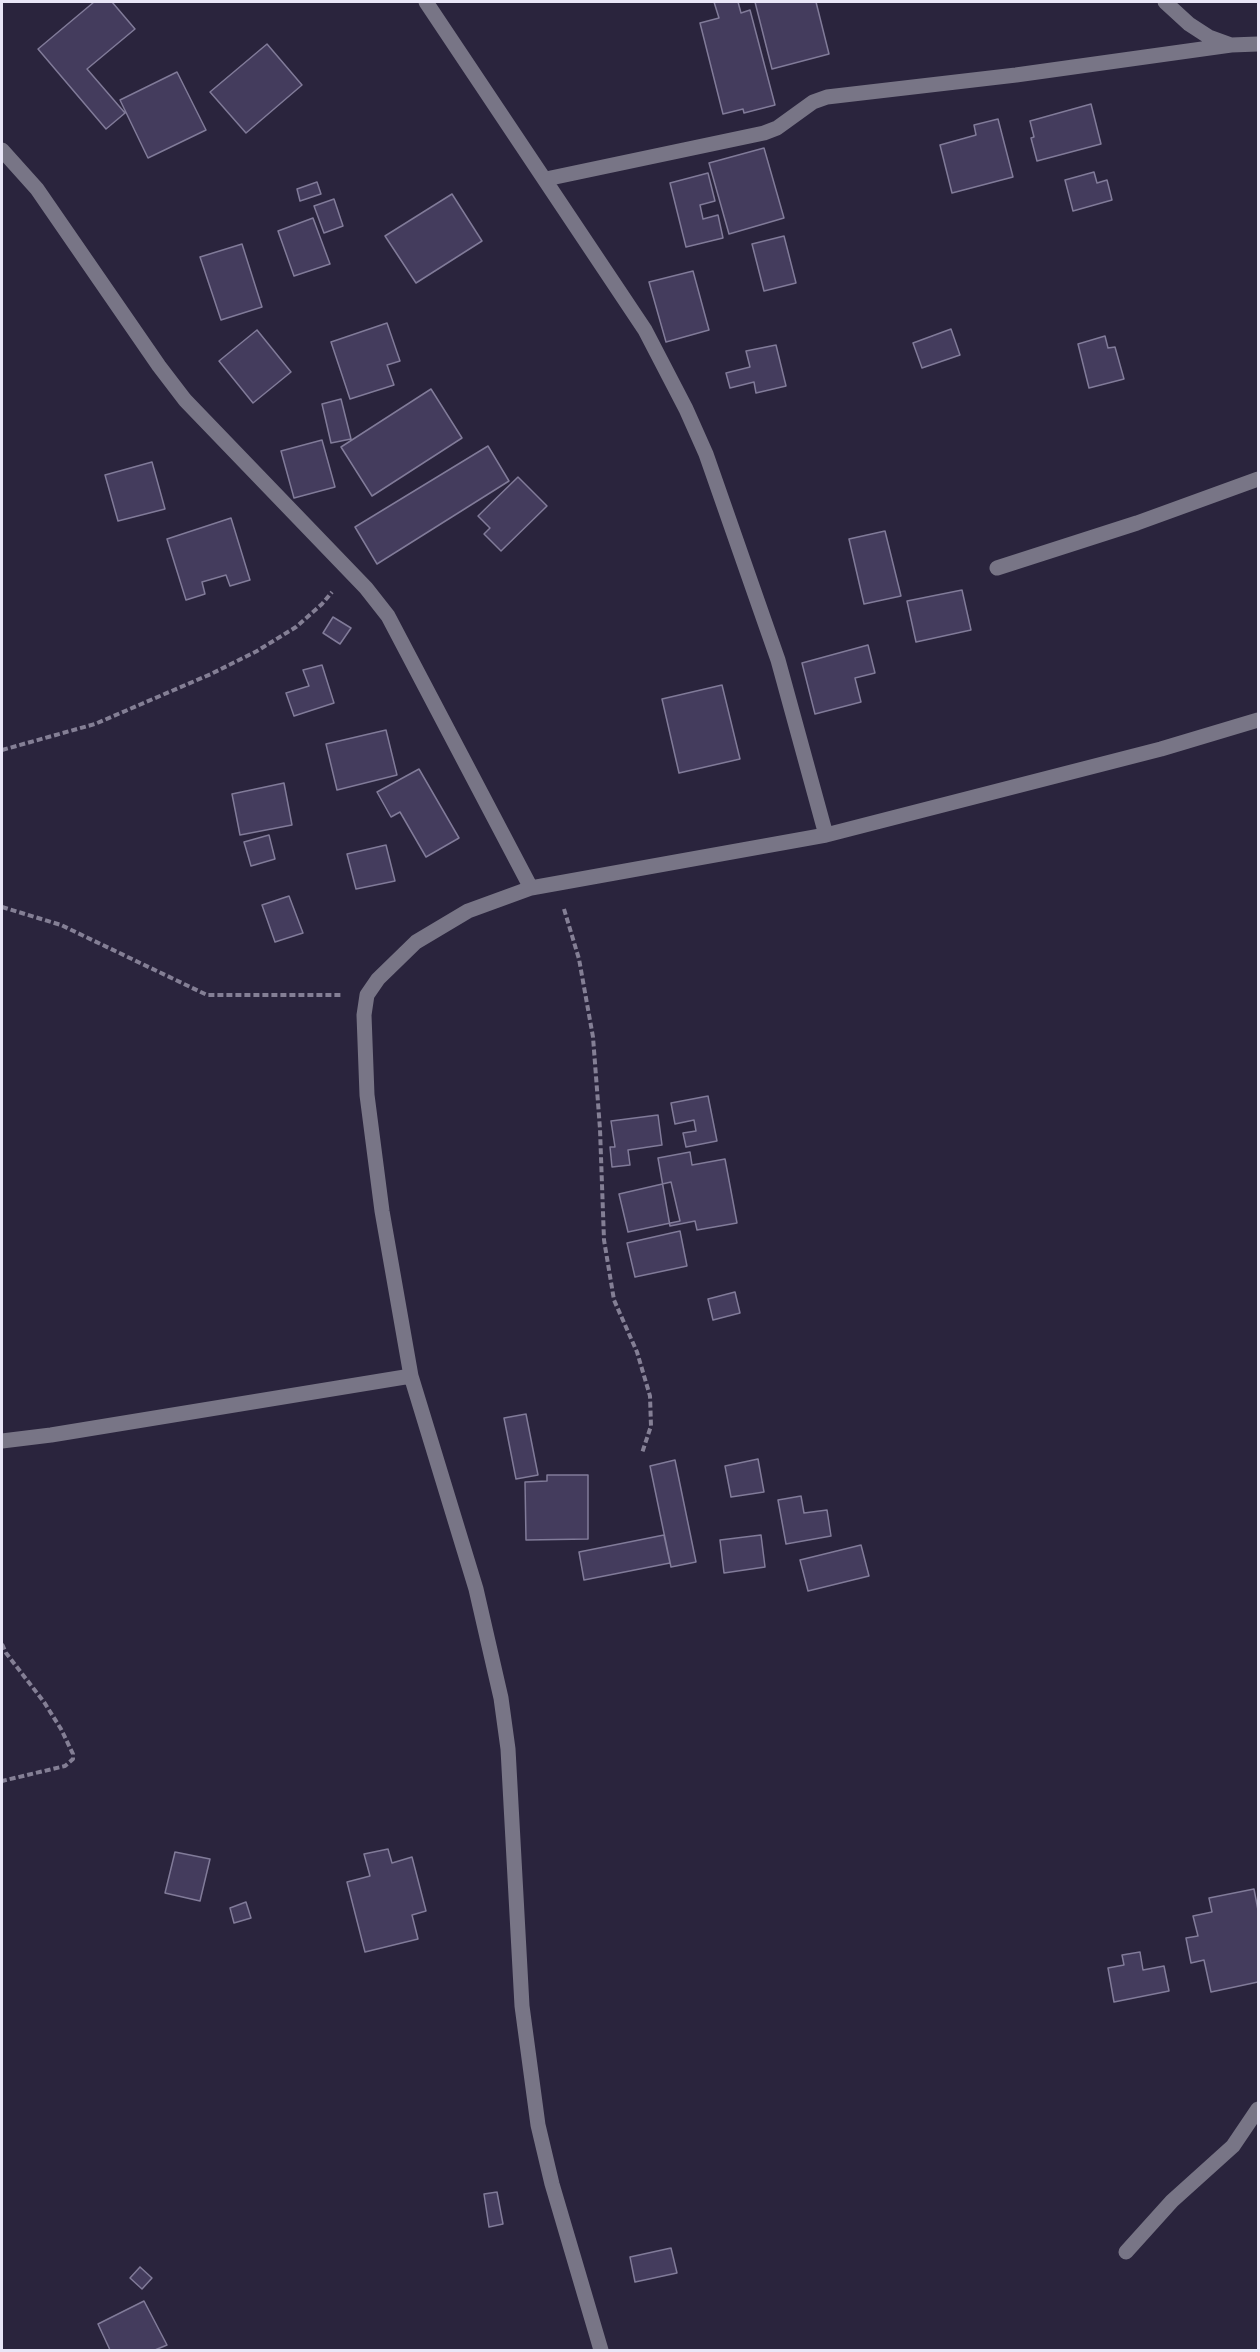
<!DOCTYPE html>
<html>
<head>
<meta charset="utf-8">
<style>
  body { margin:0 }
  #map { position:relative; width:1260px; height:2352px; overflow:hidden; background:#2a243d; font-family:"Roboto Condensed",sans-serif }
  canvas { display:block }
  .frame { position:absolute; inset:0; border:3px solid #e9e6f7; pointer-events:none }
</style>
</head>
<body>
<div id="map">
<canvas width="1260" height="2352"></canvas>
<div class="frame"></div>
</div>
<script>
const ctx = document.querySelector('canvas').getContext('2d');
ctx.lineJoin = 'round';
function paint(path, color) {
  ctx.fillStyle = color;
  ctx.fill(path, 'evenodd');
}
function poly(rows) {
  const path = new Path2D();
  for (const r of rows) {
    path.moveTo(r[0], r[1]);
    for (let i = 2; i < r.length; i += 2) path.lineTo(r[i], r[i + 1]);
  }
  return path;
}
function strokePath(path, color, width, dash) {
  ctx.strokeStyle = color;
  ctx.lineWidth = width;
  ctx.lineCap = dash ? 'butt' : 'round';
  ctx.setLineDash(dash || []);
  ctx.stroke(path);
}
const building = poly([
  [94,2,112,2,135,29,87,69,125,113,106,129,38,49,94,2],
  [714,2,738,2,741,13,750,10,775,105,744,113,743,109,723,114,700,23,719,18,714,2],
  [752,2,816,2,829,54,772,69,755,2,752,2],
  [267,44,302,85,246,133,210,92,267,44],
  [177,72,206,130,148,158,120,100,177,72],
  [1091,104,1101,144,1037,161,1031,138,1034,137,1030,121,1091,104],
  [998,119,1013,177,952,193,940,145,976,135,974,125,998,119],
  [764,148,784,218,729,234,709,163,764,148],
  [1094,172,1097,183,1107,180,1112,200,1073,211,1065,180,1094,172],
  [708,173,715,201,700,205,703,219,718,215,723,238,686,247,670,183,708,173],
  [317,182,321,194,300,201,297,189,317,182],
  [452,194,482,241,416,283,385,236,452,194],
  [334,199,343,226,324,233,314,206,334,199],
  [313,218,330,264,294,276,278,231,313,218],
  [784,236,796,283,764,291,752,244,784,236],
  [242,244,262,307,221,320,200,257,242,244],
  [693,271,709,330,666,342,649,282,693,271],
  [387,323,400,361,387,365,394,385,350,399,331,342,387,323],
  [951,329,960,355,922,368,913,343,951,329],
  [257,330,291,372,253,403,219,361,257,330],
  [1105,336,1108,348,1115,347,1124,379,1089,388,1078,344,1105,336],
  [776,345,786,386,756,393,754,382,730,388,726,373,750,367,746,351,776,345],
  [431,389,462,438,372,496,341,447,431,389],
  [341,399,351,439,331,443,322,404,341,399],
  [322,440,335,487,294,498,281,451,322,440],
  [488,446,509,481,377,564,355,527,488,446],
  [152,462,165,509,118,521,105,475,152,462],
  [518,477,547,506,501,551,484,534,490,528,478,516,518,477],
  [231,518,250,580,230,586,226,575,202,582,205,594,186,600,167,539,231,518],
  [885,531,901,596,864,604,849,539,885,531],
  [962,590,971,630,916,642,907,601,962,590],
  [333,617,351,628,340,644,323,633,333,617],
  [868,645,875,673,855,678,861,702,815,714,802,663,868,645],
  [322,665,334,703,294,716,286,693,309,686,303,670,322,665],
  [722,685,740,759,679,773,662,699,722,685],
  [386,730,397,775,337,790,326,744,386,730],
  [419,769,459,838,426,857,400,812,391,817,377,792,419,769],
  [284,783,292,825,240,835,232,794,284,783],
  [269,835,275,859,251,866,244,842,269,835],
  [386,845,395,881,356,889,347,854,386,845],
  [289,896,303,933,275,942,262,905,289,896],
  [708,1096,717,1141,686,1147,683,1133,696,1131,694,1120,675,1124,671,1103,708,1096],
  [658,1115,662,1145,628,1150,630,1165,612,1167,610,1147,615,1147,611,1121,658,1115],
  [690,1152,692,1165,725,1159,737,1223,697,1230,695,1221,670,1226,658,1158,690,1152],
  [671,1182,680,1221,628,1232,619,1194,671,1182],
  [680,1231,687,1266,635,1277,627,1243,680,1231],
  [735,1292,740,1313,713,1320,708,1299,735,1292],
  [526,1414,538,1475,516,1479,504,1418,526,1414],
  [758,1459,764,1492,731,1497,725,1466,758,1459],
  [675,1460,696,1562,671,1567,650,1466,675,1460],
  [547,1475,588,1475,588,1539,526,1540,525,1482,547,1481,547,1475],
  [801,1496,804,1513,827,1510,831,1536,786,1544,778,1500,801,1496],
  [664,1535,670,1563,584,1580,579,1552,664,1535],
  [761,1535,765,1567,724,1573,720,1540,761,1535],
  [861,1545,869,1576,808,1591,800,1560,861,1545],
  [388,1849,392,1863,412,1857,426,1911,412,1915,418,1939,365,1952,347,1882,370,1876,364,1854,388,1849],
  [175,1852,210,1859,200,1901,165,1893,175,1852],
  [1254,1889,1258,1910,1258,1982,1211,1992,1204,1960,1191,1963,1186,1938,1198,1936,1193,1916,1212,1912,1209,1898,1254,1889],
  [246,1902,251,1918,234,1923,230,1908,246,1902],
  [1140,1952,1143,1970,1164,1966,1169,1991,1114,2002,1108,1968,1124,1965,1122,1955,1140,1952],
  [497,2192,503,2224,489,2227,484,2194,497,2192],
  [671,2248,677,2273,635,2282,630,2257,671,2248],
  [140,2267,152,2278,142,2289,130,2278,140,2267],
  [144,2301,167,2345,155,2350,110,2350,98,2324,144,2301]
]);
paint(building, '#443c5d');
strokePath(building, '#817b99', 1.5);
strokePath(poly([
  [2,750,95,724,211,674,257,651,296,627,322,604,332,592],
  [2,907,61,925,207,995,342,995],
  [564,909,579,959,593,1037,600,1129,604,1240,614,1300,637,1352,650,1396,651,1426,642,1453],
  [2,1644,6,1653,44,1702,61,1729,73,1754,73,1759,65,1766,2,1781]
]), '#847f95', 4, [6, 3]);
strokePath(poly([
  [426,2,645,330,686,409,706,454,778,660,826,835],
  [1165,2,1189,24,1209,37,1231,45,1258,44],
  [2,150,37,189,159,366,185,400,366,588,388,616,531,888],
  [546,179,764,133,777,128,813,102,827,97,1016,75,1231,45],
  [997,568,1137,523,1258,479],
  [2,1441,51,1435,411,1376],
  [1126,2252,1172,2201,1233,2146,1258,2109],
  [601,2350,552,2184,538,2125,522,2006,508,1749,501,1698,476,1589,411,1376,382,1211,367,1095,364,1015,367,995,378,979,416,942,468,911,531,888,826,835,1161,749,1258,720]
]), '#787586', 15);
</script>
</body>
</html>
